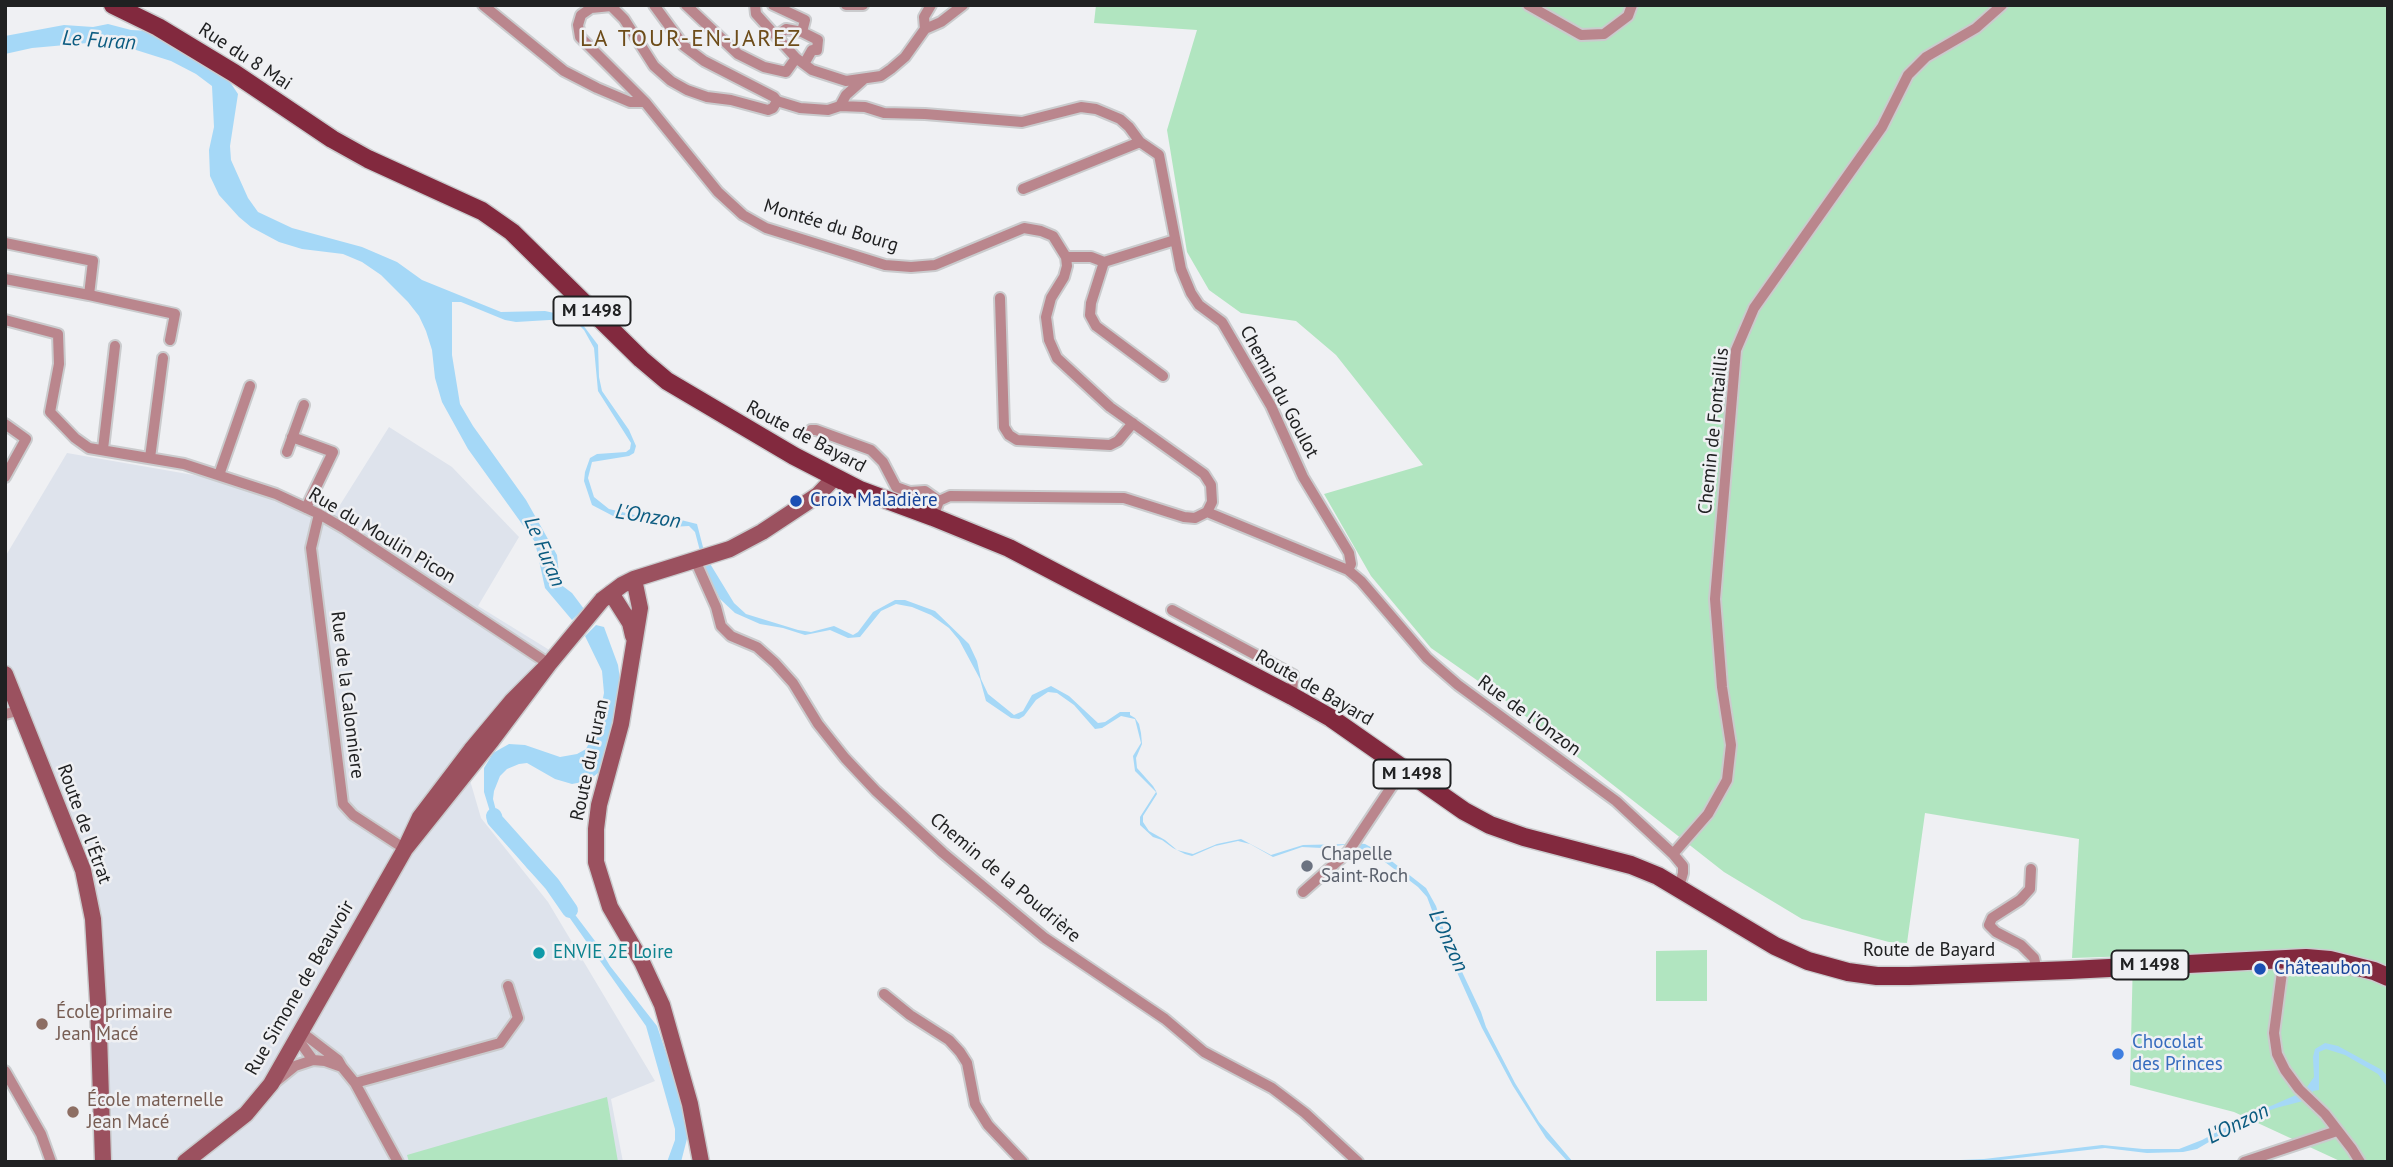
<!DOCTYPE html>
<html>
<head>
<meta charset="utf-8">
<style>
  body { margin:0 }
  #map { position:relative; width:2393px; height:1167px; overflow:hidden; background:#eff0f3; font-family:"PT Sans",sans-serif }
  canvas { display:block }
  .frame { position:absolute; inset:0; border:7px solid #202122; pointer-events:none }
</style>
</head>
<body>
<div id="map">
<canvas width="2393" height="1167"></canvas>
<div class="frame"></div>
</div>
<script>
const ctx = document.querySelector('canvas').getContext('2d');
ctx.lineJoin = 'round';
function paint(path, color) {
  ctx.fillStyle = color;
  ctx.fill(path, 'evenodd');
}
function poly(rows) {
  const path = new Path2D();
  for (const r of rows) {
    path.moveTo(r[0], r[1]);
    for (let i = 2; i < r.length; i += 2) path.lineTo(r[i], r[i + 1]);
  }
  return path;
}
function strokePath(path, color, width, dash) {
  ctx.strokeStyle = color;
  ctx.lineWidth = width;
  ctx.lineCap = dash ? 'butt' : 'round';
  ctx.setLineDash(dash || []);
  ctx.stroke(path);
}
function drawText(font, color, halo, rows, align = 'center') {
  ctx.font = font + ' "PT Sans",sans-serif';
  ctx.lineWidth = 5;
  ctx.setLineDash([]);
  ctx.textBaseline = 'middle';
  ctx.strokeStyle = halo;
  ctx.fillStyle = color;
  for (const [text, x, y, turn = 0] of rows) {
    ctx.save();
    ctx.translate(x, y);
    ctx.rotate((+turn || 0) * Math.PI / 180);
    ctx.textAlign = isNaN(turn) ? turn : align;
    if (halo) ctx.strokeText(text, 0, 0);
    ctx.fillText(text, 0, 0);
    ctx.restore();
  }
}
paint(poly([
  [389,427,452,467,519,537,478,606,564,659,469,777,481,818,548,902,655,1081,611,1099,623,1162,110,1162,85,910,77,879,41,782,5,704,5,557,67,453,205,477,298,508,328,524]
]), '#dee3ec');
paint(poly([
  [1096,5,2388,5,2388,1162,2342,1162,2234,1112,2130,1085,2133,956,2072,958,2079,839,1925,813,1907,943,1889,942,1802,919,1724,872,1501,697,1431,648,1371,576,1324,494,1423,465,1336,355,1296,321,1241,313,1209,290,1187,252,1167,130,1197,30,1094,23],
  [1707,950,1707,1001,1656,1001,1656,951],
  [607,1097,618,1162,409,1162,407,1155]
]), '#b1e5c0');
paint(poly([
  [108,24,131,30,150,31,228,79,238,94,230,146,231,160,248,198,258,212,292,228,362,247,397,262,422,280,501,312,545,311,573,317,580,321,598,345,599,377,602,391,629,430,636,446,634,453,629,456,592,462,588,478,594,497,609,509,669,523,681,520,697,524,704,551,700,551,695,532,689,526,671,527,615,517,592,505,584,481,585,472,590,458,597,454,626,452,630,449,631,443,598,391,594,348,584,330,578,324,566,319,516,322,505,320,461,302,452,302,452,355,460,404,473,426,526,500,557,555,560,584,572,593,584,609,572,620,545,588,535,542,468,449,442,402,435,378,432,350,426,331,419,316,408,302,381,275,362,262,343,254,302,249,279,242,251,227,239,217,219,195,210,176,209,150,214,127,212,86,196,74,171,61,117,44,99,42,32,48,5,54,5,36,64,25,93,27],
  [709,562,734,603,746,614,798,630,811,632,834,626,853,635,858,632,873,612,895,600,905,600,935,611,969,644,977,661,981,679,988,694,1014,715,1023,711,1032,695,1051,686,1069,696,1098,723,1105,722,1120,712,1130,712,1130,715,1135,718,1139,724,1141,733,1142,744,1136,758,1137,768,1153,786,1156,791,1157,794,1143,816,1143,822,1149,831,1165,840,1177,850,1193,854,1217,844,1241,839,1271,855,1303,845,1350,844,1322,848,1302,847,1273,857,1250,844,1238,841,1215,846,1192,856,1185,854,1173,848,1162,840,1153,837,1140,825,1140,817,1156,792,1135,771,1133,756,1141,743,1135,719,1121,716,1102,728,1095,729,1074,705,1057,693,1048,692,1036,700,1024,716,1019,719,1011,718,986,701,980,679,959,640,949,628,931,615,912,607,896,604,881,611,860,637,848,638,830,630,805,635,783,628,760,624,735,613,720,599,710,579,704,564],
  [596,625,604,627,618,665,621,686,603,769,588,781,572,784,555,779,527,763,519,764,507,769,500,776,494,791,493,799,499,822,507,835,551,883,595,941,610,966,657,1026,683,1103,689,1131,681,1162,667,1162,675,1140,675,1129,646,1026,550,890,527,868,495,828,484,792,484,768,493,753,509,744,525,745,560,757,577,754,586,749,597,727,604,693,602,671,585,636],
  [1355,843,1365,844,1380,852,1426,888,1436,906,1447,940,1481,1012,1486,1027,1515,1083,1539,1122,1573,1162,1568,1162,1546,1138,1513,1086,1482,1028,1447,950,1427,897,1418,887,1373,853,1356,848],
  [2325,1043,2338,1046,2382,1070,2388,1077,2388,1088,2378,1074,2345,1055,2326,1049,2319,1052,2319,1090,2313,1091,2311,1095,2305,1090,2314,1077,2313,1057,2315,1049],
  [2296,1095,2303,1101,2276,1108,2250,1118,2197,1149,2183,1152,2147,1153,2105,1148,1983,1162,1914,1162,1984,1159,2102,1145,2143,1149,2179,1149,2202,1140,2241,1119]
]), '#a5d8f7');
strokePath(poly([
  [494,816,495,820,552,884,570,910]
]), '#a5d8f7', 16);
const street = poly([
  [483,5,564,71,597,88,630,102,645,102],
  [654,5,684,46,704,61,774,97,777,101,800,108,828,110,840,106,865,107,884,113,925,114,1022,122,1081,107,1096,109,1120,119,1129,127,1140,142,1159,155,1181,269,1191,293,1199,305,1222,322,1271,406,1303,477,1349,553,1351,564,1348,570],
  [686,5,738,54,764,67,786,72,796,58],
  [755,5,756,14,796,58,812,70,846,81,881,76,891,69,905,57,925,29,941,22,963,5],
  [773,5,805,20,802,32],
  [846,5,863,5],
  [1528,5,1581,35,1604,34,1628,16,1632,5],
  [925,29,924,17,931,5],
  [776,36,786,29,802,32,818,40,817,50,812,50,804,64],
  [777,101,773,108,768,110,731,100,707,97,687,90,671,81,654,66,624,19,611,6,591,8,581,15,578,25,580,37,645,102,718,192,743,215,766,228,885,265,911,267,935,265,1024,228,1041,231,1053,236,1066,257,1067,266,1064,277,1051,298,1046,317,1049,340,1057,358,1110,407,1204,474,1211,485,1212,502,1207,512,1195,518,1184,517,1124,498,950,496,939,501,933,517],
  [840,106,846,95,864,79],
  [1023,189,1140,142],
  [5,243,93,261,89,295,5,279],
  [1066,257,1091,257,1104,262,1175,240],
  [1104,262,1091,303,1090,315,1096,326,1163,376],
  [89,295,175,314,170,340],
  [1000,298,1004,427,1009,435,1017,440,1110,445,1118,441,1133,423],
  [5,320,58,334,59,364,50,412,75,438,89,448,184,464,276,494,319,514,345,529,549,664],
  [5,424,26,439,5,477],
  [811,430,816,430,871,450,883,462,896,487,910,492,925,491,939,501],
  [292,437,333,452,306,508],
  [103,449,115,346],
  [287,452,304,405],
  [150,458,163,358],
  [219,475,250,386],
  [1207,512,1348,570,1361,581,1427,658,1458,685,1616,801,1673,854,1683,866,1683,873,1679,887],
  [319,514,311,548,343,804,353,815,405,849],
  [695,560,716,607,721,626,731,636,757,647,775,663,793,683,818,724,845,758,876,791,943,853,1045,938,1165,1019,1204,1052,1272,1088,1305,1113,1358,1162],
  [1172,610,1293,675,1292,696],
  [5,714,18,711],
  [1673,854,1708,814,1727,780,1731,745,1722,687,1715,599,1736,350,1754,308,1882,127,1908,75,1926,57,1976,28,2002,5],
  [2031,869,2030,889,2020,900,1992,918,1989,925,1996,932,2021,945,2034,958,2037,971],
  [1303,892,1348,852,1404,768],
  [2284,957,2274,1033,2277,1054,2285,1070,2299,1089,2325,1114,2352,1149,2360,1162],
  [884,994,910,1015,949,1040,960,1052,967,1063,975,1104,988,1125,1023,1162],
  [297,1038,313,1060],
  [342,1067,355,1083,398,1162],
  [5,1071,41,1134,51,1162],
  [274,1083,295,1066,313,1060,325,1061,342,1067,338,1060,300,1031],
  [355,1083,500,1043,518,1018,508,986],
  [2244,1162,2337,1131]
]);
const secondary = poly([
  [634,579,640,608,621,724,599,805,596,829,596,862,610,907,642,962,662,1005,690,1104,701,1162],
  [611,593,630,623,633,636],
  [549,664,512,701,471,750,420,817,405,849,492,740,549,664,602,600,622,585,634,579,730,549,762,532,818,495,834,478],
  [5,674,83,870,93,919,98,1002,103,1162],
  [185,1162,246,1114,271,1084,405,849]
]);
const primary = poly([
  [113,5,158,27,234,73,332,139,368,159,482,211,512,232,641,359,667,381,794,456,860,490,933,517,1009,548,1292,696,1331,718,1464,811,1490,825,1524,837,1631,865,1658,876,1775,946,1808,961,1848,972,1877,976,1909,976,2070,970,2306,958,2330,960,2374,971,2388,977]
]);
strokePath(street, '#cacbcd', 14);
strokePath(secondary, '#cacbcd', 19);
strokePath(primary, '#cacbcd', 21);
strokePath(street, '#ba868d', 10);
strokePath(secondary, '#9b515f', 16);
strokePath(primary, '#82293e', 18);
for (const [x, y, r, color] of [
  [796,501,7,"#1a4fb4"],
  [1307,866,7,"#6b7280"],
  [539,953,7,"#0f9aa8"],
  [2260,969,7,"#1a4fb4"],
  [42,1024,7,"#8d6e63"],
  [2118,1054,7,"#3f7fe0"],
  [73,1112,7,"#8d6e63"]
]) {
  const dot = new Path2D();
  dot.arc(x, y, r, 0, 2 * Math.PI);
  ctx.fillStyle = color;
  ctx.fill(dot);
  strokePath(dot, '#eff0f3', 2.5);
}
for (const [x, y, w] of [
  [592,311,77],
  [1412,774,77],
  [2150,965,77]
]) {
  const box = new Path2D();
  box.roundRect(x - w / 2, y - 14.5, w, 29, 5);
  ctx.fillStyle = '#eff0f3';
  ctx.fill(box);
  strokePath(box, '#202122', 2);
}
drawText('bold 18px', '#202122', null, [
  ["M 1498",592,311],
  ["M 1498",1412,774],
  ["M 1498",2150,965]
]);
drawText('19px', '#202122', '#eff0f3', [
  ["Rue du 8 Mai",245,57,33],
  ["Montée du Bourg",831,226,17],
  ["Chemin du Goulot",1279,392,62],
  ["Chemin de Fontaillis",1714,431,-84],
  ["Route de Bayard",806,437,28],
  ["Rue du Moulin Picon",382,536,31],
  ["Route de Bayard",1314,688,30],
  ["Rue de la Calonniere",347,695,83],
  ["Rue de l'Onzon",1529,716,36],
  ["Route du Furan",590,760,-78],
  ["Route de l'Étrat",84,824,70],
  ["Chemin de la Poudrière",1005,878,40],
  ["Route de Bayard",1929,951],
  ["Rue Simone de Beauvoir",300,988,-60]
]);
drawText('19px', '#164399', '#eff0f3', [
  ["Croix Maladière",810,501],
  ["Châteaubon",2274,969]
], 'left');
drawText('19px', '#5b616d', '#eff0f3', [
  ["Chapelle",1321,855],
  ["Saint-Roch",1321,877]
], 'left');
drawText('19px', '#0d838f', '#eff0f3', [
  ["ENVIE 2E Loire",553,953]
], 'left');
drawText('19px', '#785e54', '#eff0f3', [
  ["École primaire",56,1013],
  ["Jean Macé",56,1035],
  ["École maternelle",87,1101],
  ["Jean Macé",87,1123]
], 'left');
drawText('19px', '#366cbe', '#eff0f3', [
  ["Chocolat",2132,1043],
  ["des Princes",2132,1065]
], 'left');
drawText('italic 21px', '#0b5b80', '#eff0f3', [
  ["Le Furan",99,41,4],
  ["L'Onzon",648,517,9],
  ["Le Furan",544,552,67],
  ["L'Onzon",1448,941,65],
  ["L'Onzon",2238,1124,-26]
]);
ctx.letterSpacing = '2px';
drawText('23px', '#6d4c19', '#eff0f3', [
  ["LA TOUR-EN-JAREZ",691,39]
]);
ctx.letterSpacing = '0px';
</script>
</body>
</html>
